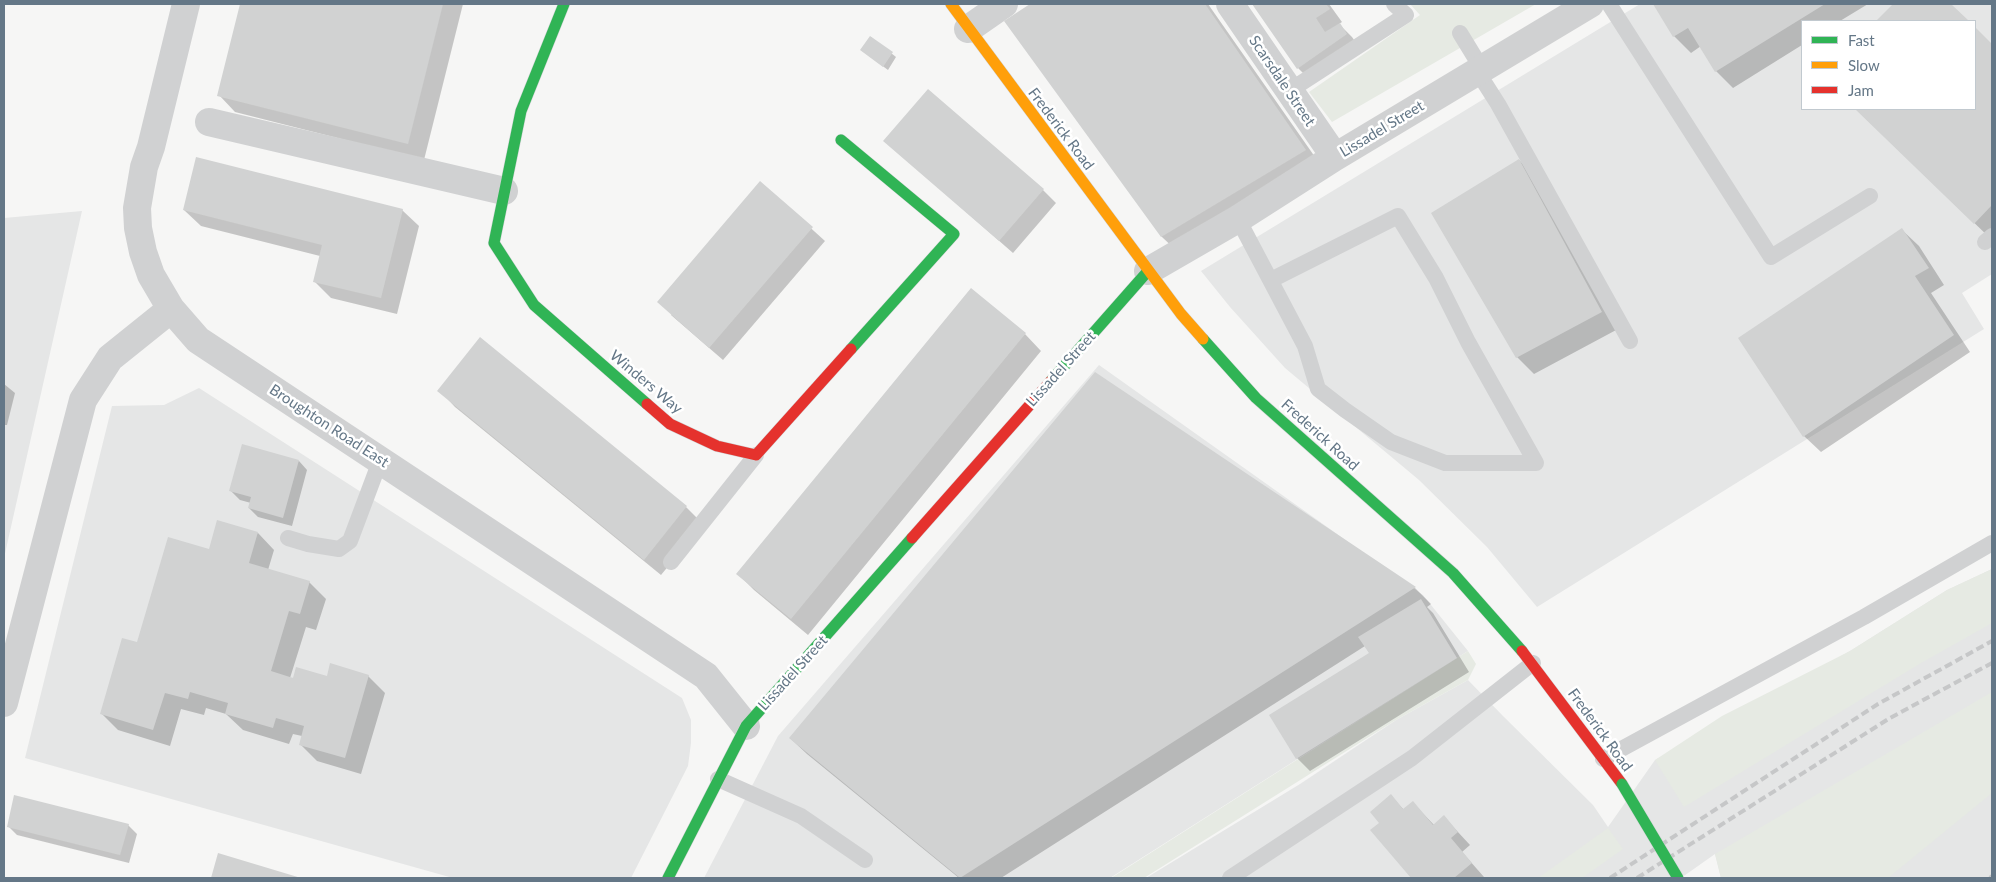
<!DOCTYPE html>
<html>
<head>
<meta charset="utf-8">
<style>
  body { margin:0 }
  #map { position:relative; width:1996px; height:882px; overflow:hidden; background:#f6f6f5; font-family:Lato,sans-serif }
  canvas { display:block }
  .frame { position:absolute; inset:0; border:5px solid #647787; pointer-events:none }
  .legend { position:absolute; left:1801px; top:20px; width:175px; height:90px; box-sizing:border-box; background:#fff; border:1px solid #c1c9cf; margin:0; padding:6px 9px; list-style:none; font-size:15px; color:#647787 }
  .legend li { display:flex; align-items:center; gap:10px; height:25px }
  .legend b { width:25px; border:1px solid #c1c9cf }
</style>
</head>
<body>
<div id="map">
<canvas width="1996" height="882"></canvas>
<div class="frame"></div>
<ul class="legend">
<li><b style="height:6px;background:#30b455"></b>Fast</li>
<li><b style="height:6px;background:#ff9f0a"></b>Slow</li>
<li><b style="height:6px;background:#e5322d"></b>Jam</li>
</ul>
</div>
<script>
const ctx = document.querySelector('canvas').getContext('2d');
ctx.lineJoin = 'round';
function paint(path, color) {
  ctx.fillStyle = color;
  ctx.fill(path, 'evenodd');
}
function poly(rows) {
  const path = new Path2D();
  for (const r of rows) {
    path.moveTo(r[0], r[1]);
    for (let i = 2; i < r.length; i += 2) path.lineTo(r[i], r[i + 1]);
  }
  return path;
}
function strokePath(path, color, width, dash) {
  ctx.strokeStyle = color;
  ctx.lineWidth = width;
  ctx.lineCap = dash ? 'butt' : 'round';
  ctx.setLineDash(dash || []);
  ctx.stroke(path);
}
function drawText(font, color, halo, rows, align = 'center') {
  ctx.font = font + ' Lato,sans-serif';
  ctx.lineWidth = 5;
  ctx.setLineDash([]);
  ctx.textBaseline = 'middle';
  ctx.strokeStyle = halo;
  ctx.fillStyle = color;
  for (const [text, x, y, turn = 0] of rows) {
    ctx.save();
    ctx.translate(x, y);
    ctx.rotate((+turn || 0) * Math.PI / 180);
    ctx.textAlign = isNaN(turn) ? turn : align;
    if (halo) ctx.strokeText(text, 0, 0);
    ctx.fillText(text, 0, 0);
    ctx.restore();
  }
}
paint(poly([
  [1640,4,1992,4,1992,274,1962,293,1984,329,1537,607,1487,547,1419,480,1285,368,1230,307,1201,271],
  [1802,21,1975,21,1975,109,1802,109],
  [82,211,4,558,4,218],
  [1099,365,1423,595,1468,651,1110,878,704,878,778,736],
  [199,388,682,698,691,720,691,743,688,766,631,878,453,878,25,758,112,406,164,405],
  [1992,569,1992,878,1721,878,1715,854,1681,878,1146,878,1300,784,1396,720,1468,680,1503,716,1593,805,1608,827,1655,760,1850,651,1947,590]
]), '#e5e6e6');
paint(poly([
  [1410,4,1536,4,1332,122,1309,92,1420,15],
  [1992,569,1992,623,1921,663,1684,807,1655,760,1722,716,1850,651,1947,590],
  [1468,651,1476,664,1468,680,1396,720,1144,878,1111,878],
  [1992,692,1992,793,1888,878,1721,878,1715,854],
  [1608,828,1623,849,1582,878,1538,878]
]), '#e6eae3');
paint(poly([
  [242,4,463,4,424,160,235,112,219,95],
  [1032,4,1208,4,1322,167,1179,253,1162,237,1006,22],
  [1253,4,1329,4,1342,22,1339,24,1352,37,1359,47,1311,81,1298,68],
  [1654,4,1868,4,1840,21,1802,21,1802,45,1733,88,1716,71,1701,46,1691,53,1674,36],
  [1894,4,1949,4,1967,21,1878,21],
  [1975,29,1992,46,1991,239,1856,109,1975,109],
  [871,37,896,57,888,70,861,50],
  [885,141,1043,190,1056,203,1013,253],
  [1519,160,1536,177,1618,329,1534,374,1517,357],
  [761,183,825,241,723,360,671,315],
  [184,210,402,210,419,226,397,314,331,298,314,281,320,256,201,226],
  [1902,230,1919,246,1944,285,1931,293,1970,352,1821,452,1804,436],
  [1025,334,1041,351,808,635,754,590,738,574],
  [481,339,686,507,703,524,661,575,455,407,439,390],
  [1095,374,1415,588,1431,604,1427,607,1433,613,1469,672,1310,771,1297,758,1370,654,1365,646,1001,878,959,878,807,754,790,738],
  [4,384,15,393,7,425,4,425],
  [299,461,307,470,292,526,258,517,249,508,251,503,240,500,231,491],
  [258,533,274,550,268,570,309,582,326,599,316,630,306,627,290,678,368,676,385,693,361,774,317,761,300,744,302,736,293,734,289,744,243,730,226,714,206,708,204,715,181,709,170,746,118,730,102,714,138,644,209,551],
  [1391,796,1404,810,1413,803,1434,825,1444,817,1470,845,1462,852,1484,877,1482,878,1412,878,1372,830,1380,823],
  [128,825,137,834,129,863,17,835,8,826],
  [219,855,298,878,212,878]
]), '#0003');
paint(poly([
  [240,4,443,4,408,144,217,96],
  [1030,4,1205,4,1306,150,1161,237,1004,21],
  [1252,4,1326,4,1330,9,1316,18,1325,32,1340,23,1347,34,1297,69],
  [1653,4,1825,4,1715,72,1688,28,1673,37],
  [1893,4,1951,4,1969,21,1876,21],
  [1975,27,1992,44,1992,205,1974,224,1855,109,1975,109],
  [870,36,893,52,883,67,860,50],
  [928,89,1044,189,999,241,883,141],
  [196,157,403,209,381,298,313,282,322,245,183,210],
  [1519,159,1602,312,1516,358,1431,213],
  [760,181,813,227,709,348,657,302],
  [1902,228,1929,268,1915,276,1954,335,1803,437,1738,338],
  [971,288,1026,333,791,619,736,574],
  [480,337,687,506,644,560,437,391],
  [1095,372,1416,587,960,878,789,738],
  [242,444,299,460,283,518,248,508,251,497,229,491],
  [217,520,258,532,249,563,310,581,300,614,289,611,271,671,293,678,296,667,327,676,330,663,369,675,345,758,299,745,304,726,276,718,273,728,225,714,228,703,190,692,188,699,165,693,153,730,100,714,122,638,137,642,168,537,209,549],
  [1421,599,1457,658,1296,759,1269,715,1369,653,1358,637],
  [1391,794,1403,809,1413,801,1433,825,1444,815,1458,832,1451,838,1472,863,1454,878,1411,878,1370,830,1379,823,1370,812],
  [14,795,129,824,120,855,7,827],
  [218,853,301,878,211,878]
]), '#d1d2d2');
const fast = poly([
  [564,4,521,111,494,243,534,305,647,404],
  [841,140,954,234,851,349],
  [1203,339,1256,398,1453,573,1522,651],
  [1051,381,1148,271],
  [668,878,746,726,912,538]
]);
const slow = poly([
  [951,4,1181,314,1203,339]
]);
const jam = poly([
  [647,404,670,424,717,446,756,455,851,349],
  [912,538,1051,381],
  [1522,651,1622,784]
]);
strokePath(fast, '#d1d3d5', 12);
strokePath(slow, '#d1d3d5', 12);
strokePath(jam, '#d1d3d5', 12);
strokePath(poly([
  [1609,4,1771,257,1870,196],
  [1460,33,1482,69],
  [1477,71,1498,104,1630,341],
  [1289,91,1406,15,1394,4],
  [1238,219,1305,346,1318,389,1345,410,1391,442,1445,463,1536,463,1468,342,1436,278,1398,216,1271,280],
  [1985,242,1992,236],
  [288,538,308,544,339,549,350,541,380,461],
  [671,562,756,455],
  [1603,759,1864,617,1992,543],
  [718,779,801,816,865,860],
  [1230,878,1412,758,1533,663]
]), '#d0d1d2', 16);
strokePath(poly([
  [186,4,151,147,144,167,137,208,138,228,143,252,151,275,171,309,198,340,706,676,746,726],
  [1230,4,1335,157],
  [968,29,1004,4],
  [209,122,504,191],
  [1148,271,1238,219,1335,157,1590,4],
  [4,703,83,400,110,358,171,309]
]), '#d0d1d2', 28);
strokePath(fast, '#30b455', 11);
strokePath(slow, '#ff9f0a', 11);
strokePath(jam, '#e5322d', 11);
strokePath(poly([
  [1610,878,1878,704,1992,641],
  [1637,878,1890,718,1992,663],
  [1990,878,1992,876]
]), '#c6c7c8', 4, [8, 4]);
const fastBridge = poly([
  [1622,784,1678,878]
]);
strokePath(fastBridge, '#d1d3d5', 12, []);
strokePath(fastBridge, '#30b455', 11);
drawText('15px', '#647787', '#fff', [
  ["Scarsdale Street",1282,81,56],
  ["Frederick Road",1061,129,53],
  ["Lissadel Street",1382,129,-31],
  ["Lissadel Street",1061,369,-48],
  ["Winders Way",646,382,40],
  ["Broughton Road East",329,426,33],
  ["Frederick Road",1320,435,42],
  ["Lissadel Street",793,673,-48],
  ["Frederick Road",1600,730,54]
]);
</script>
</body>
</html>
